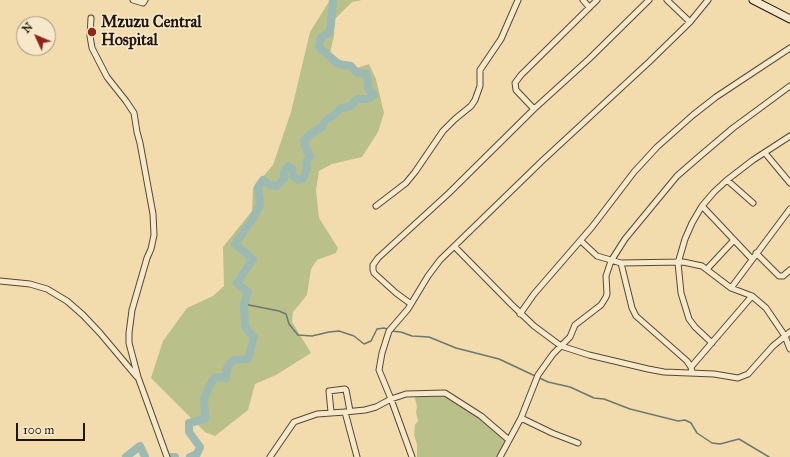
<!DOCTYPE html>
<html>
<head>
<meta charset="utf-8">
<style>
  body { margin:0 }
  #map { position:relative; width:790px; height:457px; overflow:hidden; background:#f2dcae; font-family:"IM FELL Great Primer",serif }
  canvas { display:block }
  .north { position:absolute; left:16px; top:16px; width:40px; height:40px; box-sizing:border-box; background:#f7e8ca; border:1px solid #a1947f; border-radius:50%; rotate:314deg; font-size:11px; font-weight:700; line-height:16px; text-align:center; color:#21160e }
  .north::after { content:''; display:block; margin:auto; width:14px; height:18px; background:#8f2418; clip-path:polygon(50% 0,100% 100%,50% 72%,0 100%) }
  .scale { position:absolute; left:16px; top:423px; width:69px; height:18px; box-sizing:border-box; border:2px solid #21160e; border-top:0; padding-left:5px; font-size:12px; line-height:14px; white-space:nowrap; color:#21160e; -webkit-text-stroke:3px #f7e8ca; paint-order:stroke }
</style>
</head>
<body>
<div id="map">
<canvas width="790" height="457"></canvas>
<div class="north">N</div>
<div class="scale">100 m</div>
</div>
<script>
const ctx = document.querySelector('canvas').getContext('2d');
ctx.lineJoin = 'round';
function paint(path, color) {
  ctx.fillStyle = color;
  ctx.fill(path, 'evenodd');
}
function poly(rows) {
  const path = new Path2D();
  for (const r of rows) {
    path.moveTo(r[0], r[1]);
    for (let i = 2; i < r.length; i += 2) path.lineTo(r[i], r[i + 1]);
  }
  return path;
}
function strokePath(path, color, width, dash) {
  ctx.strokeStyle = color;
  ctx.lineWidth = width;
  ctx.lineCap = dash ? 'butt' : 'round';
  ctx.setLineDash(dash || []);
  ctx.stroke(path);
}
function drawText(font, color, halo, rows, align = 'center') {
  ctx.font = font + ' "IM FELL Great Primer",serif';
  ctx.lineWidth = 3.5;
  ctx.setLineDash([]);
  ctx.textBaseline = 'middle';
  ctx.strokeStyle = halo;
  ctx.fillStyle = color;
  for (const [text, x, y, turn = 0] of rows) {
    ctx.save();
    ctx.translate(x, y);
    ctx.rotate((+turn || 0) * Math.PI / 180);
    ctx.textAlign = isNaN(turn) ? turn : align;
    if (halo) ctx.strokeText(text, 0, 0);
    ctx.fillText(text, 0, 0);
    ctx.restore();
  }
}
paint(poly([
  [330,0,362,0,352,2,335,19,334,36,330,53,342,61,357,68,369,64,376,79,384,113,378,132,362,157,332,164,319,171,316,190,319,218,338,248,336,253,317,260,311,269,307,295,293,312,292,322,311,353,276,375,255,384,248,410,215,436,205,432,151,378,163,341,187,308,213,296,224,286,223,247,252,211,253,188,273,165,291,112,310,32],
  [443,393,481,418,506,441,497,457,417,457,417,445,414,434,415,425,418,421,416,412,417,407,414,394]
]), '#bac08a');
strokePath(poly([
  [244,304,279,311,286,314,289,324,298,335,312,336,329,332,339,331,354,336,364,344,371,341,377,329,384,328,387,329],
  [391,331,401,332,412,336,429,337,456,348,499,359,548,382,570,387,594,398,604,399,630,409,678,421,685,420,691,423,697,433,712,443,720,444,739,439,769,457]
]), '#6b7870', 1.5);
strokePath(poly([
  [126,457,140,446,145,457],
  [171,457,175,457],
  [190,457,197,454,200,447,189,432,189,423,205,419,204,399,211,383,215,377,226,378,227,368,233,360,248,359,254,337,245,327,244,304,248,292,237,283,253,259,235,244,252,220,260,205,258,187,263,180,270,185,277,186,284,179,284,172,288,166,292,168,293,176,298,180,303,179,307,168,306,162,310,156,306,149,304,140,312,133,322,127,325,121,334,115,341,108,351,106,357,99,368,99,374,95,368,88,368,80,366,73,357,73,351,66,338,64,319,47,321,37,329,33,331,24,333,0]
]), '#9dbab2', 8);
const street = poly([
  [133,0,143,3,145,0],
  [583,0,589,7],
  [667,0,690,22],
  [91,18,90,36,92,48,107,77,126,101,134,113,137,132,140,143,153,214,154,235,151,249,147,258,132,310,129,333,129,343,138,377,167,457],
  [534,109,516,90,515,83,521,75,597,0],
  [765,153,790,183],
  [727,180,753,203],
  [376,206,406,183,415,172,443,131,455,119,471,106,475,100,480,86,480,70,501,39,518,0],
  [702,206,752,259],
  [581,241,597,256,621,263,683,262,702,266,731,288,752,296,766,308,785,336,790,349],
  [455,247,511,304,534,326,561,346,589,355,648,369,664,372,714,374,738,378,748,374,773,346,790,332],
  [756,253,779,276,783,276,790,270],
  [621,263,632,308,636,316,687,361,691,367,692,372],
  [707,269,734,240],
  [0,281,30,284,47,289,67,301,83,315,100,333,137,377],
  [731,288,790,209],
  [411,304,396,293,374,273,373,270,373,265,378,258,449,193,534,109,589,59,649,0],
  [520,314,534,294,592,227,634,172,657,147,693,115,716,97,790,48],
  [712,343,695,327,689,319,681,293,678,263,685,239,692,223,702,206,714,192,727,180,753,160,790,136],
  [691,367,752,296],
  [331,412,329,391,345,389,346,390,350,411],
  [521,418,552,433,578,443],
  [270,457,294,422,317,414,345,412],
  [357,457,345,412,365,410,376,407,391,399,406,394,445,393,481,416,509,440],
  [412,457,391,399,379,370,382,353,389,331,408,309,428,276,440,260,542,161,649,62,690,22,708,0],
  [500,457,521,418,538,375,553,354,570,337,575,325,601,305,606,297,607,294,606,276,611,261,625,239,677,176,700,156,733,128,790,86]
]);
const secondary = poly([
  [753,0,790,19]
]);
strokePath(street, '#554836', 7);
strokePath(secondary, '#21160e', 9);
strokePath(street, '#f7e8ca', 5);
strokePath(secondary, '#f7e8ca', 7);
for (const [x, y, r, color] of [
  [92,32,5,"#8f2418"]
]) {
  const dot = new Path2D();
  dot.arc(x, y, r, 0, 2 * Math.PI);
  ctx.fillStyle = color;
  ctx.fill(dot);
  strokePath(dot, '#f7e8ca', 1.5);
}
drawText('bold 16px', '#21160e', '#f7e8ca', [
  ["Mzuzu Central",101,23],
  ["Hospital",101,41]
], 'left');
</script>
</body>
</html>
